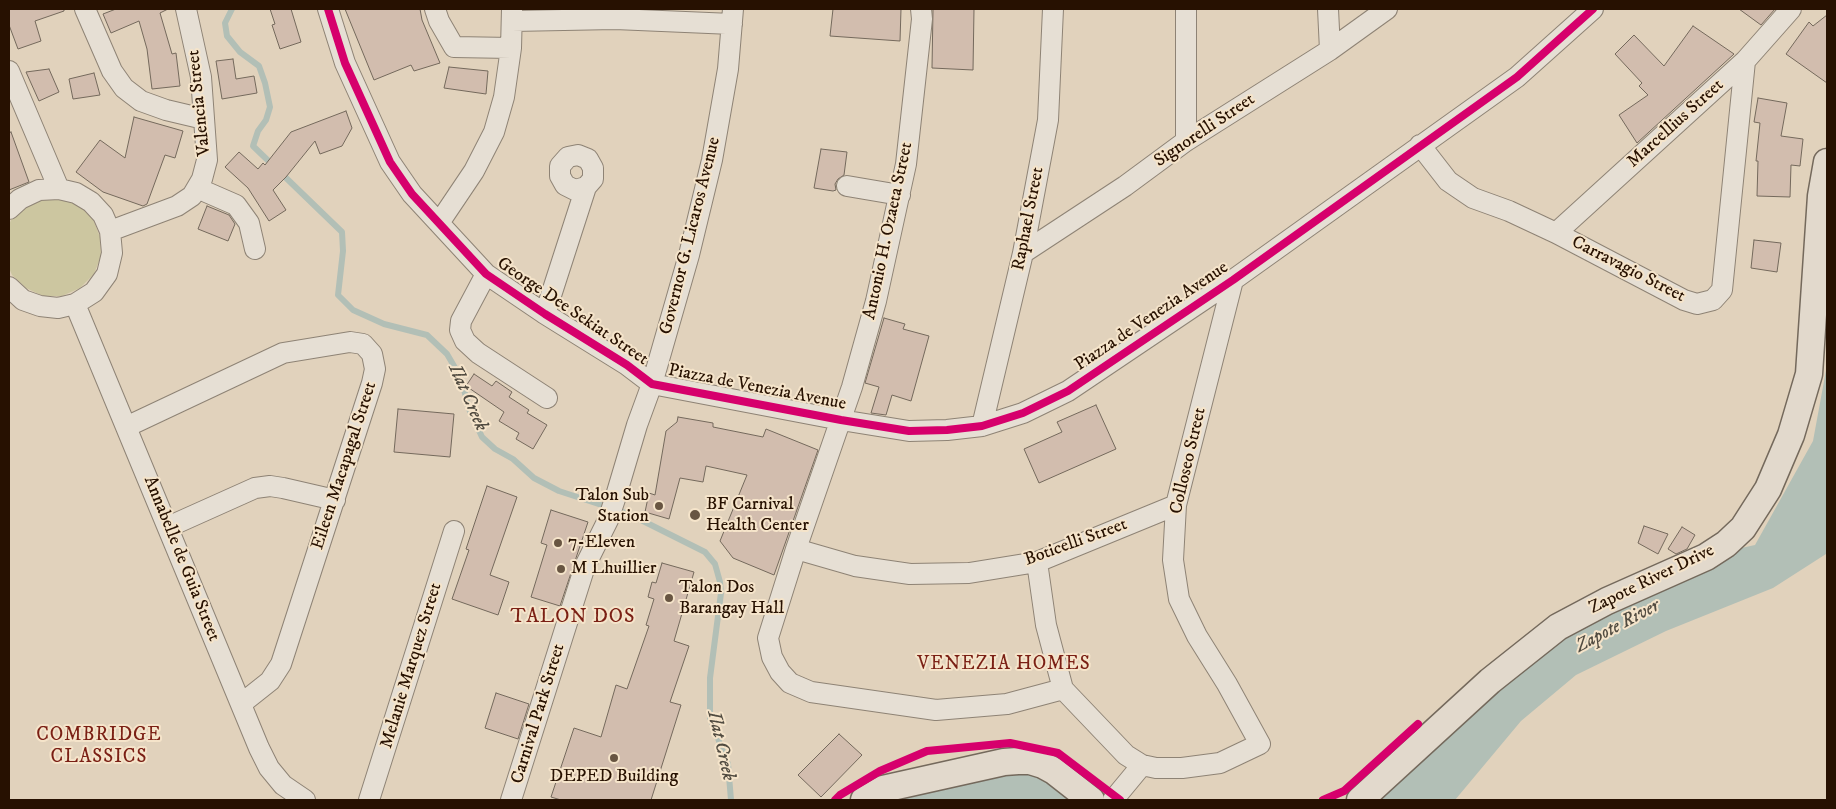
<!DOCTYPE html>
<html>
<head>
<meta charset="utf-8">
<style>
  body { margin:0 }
  #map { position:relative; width:1836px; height:809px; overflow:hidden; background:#e1d2bc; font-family:"IM FELL DW Pica",serif }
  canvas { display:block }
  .frame { position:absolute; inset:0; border:10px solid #271101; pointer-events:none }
</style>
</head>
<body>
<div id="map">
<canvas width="1836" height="809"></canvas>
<div class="frame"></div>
</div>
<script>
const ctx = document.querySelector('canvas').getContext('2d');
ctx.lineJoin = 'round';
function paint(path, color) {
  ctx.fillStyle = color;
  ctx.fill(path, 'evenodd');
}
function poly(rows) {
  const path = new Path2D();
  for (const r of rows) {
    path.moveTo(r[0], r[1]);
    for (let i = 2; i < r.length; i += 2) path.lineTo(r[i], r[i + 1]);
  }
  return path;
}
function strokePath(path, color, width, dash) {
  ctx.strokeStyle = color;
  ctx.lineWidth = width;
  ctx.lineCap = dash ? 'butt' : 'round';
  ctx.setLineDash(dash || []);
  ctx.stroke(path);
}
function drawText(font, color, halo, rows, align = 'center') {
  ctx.font = font + ' "IM FELL DW Pica",serif';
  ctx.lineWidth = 4;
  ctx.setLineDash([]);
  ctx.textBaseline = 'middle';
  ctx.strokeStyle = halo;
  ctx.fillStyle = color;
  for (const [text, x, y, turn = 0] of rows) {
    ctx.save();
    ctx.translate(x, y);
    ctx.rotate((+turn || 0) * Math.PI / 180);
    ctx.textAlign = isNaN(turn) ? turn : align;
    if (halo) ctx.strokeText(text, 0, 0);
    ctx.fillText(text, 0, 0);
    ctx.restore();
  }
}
paint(poly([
  [61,198,79,205,93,219,100,237,101,256,94,274,80,288,62,296,43,296,26,288,12,275,9,268,9,225,11,220,24,206,42,199]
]), '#ccc6a0');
paint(poly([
  [1827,365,1827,549,1826,554,1773,588,1666,631,1576,675,1521,721,1455,800,1360,800,1591,609,1723,552,1755,545,1813,441],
  [1044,766,1081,800,877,800]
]), '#b2bfb6');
strokePath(poly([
  [232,9,225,23,227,36,240,52,259,66,265,83,270,107,266,120,258,131,253,146,342,232,343,251,338,295,353,310,384,324,427,335,447,354,461,378,469,409,482,437,495,449,513,459,534,478,559,491,629,514,705,552,715,564,720,582,721,593,710,678,710,718,728,764,731,800]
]), '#b2bfb6', 6);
const building = poly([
  [9,9,64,9,64,11,35,21,41,41,18,49,9,25,9,9],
  [116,9,168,9,160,13,172,54,176,53,180,86,152,89,147,49,139,21,111,33,103,14,116,9],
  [270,9,291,9,301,42,280,49,272,25,275,24,270,9],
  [345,9,420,9,422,20,440,63,414,71,411,65,374,80,345,9],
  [833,9,901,9,900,41,830,36,833,9],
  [933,9,974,9,973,70,932,68,933,9],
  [1739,9,1775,9,1761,25,1739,9],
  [1827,15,1827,83,1786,54,1809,22,1813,26,1827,15],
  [1693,26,1734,54,1637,143,1619,115,1648,95,1639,86,1642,83,1615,54,1634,35,1664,66,1693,26],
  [233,59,236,79,254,76,257,93,222,99,216,61,233,59],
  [449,67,488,71,486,94,444,88,449,67],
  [49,69,59,92,39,101,26,72,49,69],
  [94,73,100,95,73,99,69,79,94,73],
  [1758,98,1787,103,1781,136,1803,139,1800,166,1791,165,1790,197,1757,196,1758,161,1756,161,1760,123,1754,122,1758,98],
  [346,111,352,128,342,146,320,154,315,141,286,177,273,190,286,210,269,221,248,188,225,167,239,152,258,169,263,163,265,165,291,132,346,111],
  [134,117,183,131,175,158,165,155,147,204,143,206,103,192,76,172,100,140,125,158,134,117],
  [11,132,29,182,9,190,9,133,11,132],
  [821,149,847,152,844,175,838,179,835,184,836,190,833,191,814,188,821,149],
  [207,206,229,215,235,224,228,241,198,229,207,206],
  [1754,240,1781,243,1777,272,1751,268,1754,240],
  [884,318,905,324,903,329,929,336,911,401,892,395,886,415,871,413,879,387,865,383,884,318],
  [474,374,492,386,496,381,512,392,509,397,529,410,527,413,547,425,533,449,516,439,519,433,499,421,504,412,466,386,474,374],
  [1096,405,1116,449,1039,483,1024,449,1062,432,1057,422,1096,405],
  [398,409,454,414,450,457,394,452,398,409],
  [678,417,713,423,713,427,763,437,766,429,818,450,774,575,733,558,720,541,747,475,706,466,703,482,680,478,669,519,645,512,649,493,655,495,666,431,677,422,678,417],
  [487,486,517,497,490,575,509,582,498,615,452,599,469,550,466,549,487,486],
  [551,510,588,522,560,606,531,597,547,545,541,543,551,510],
  [1644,526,1668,534,1658,554,1638,543,1644,526],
  [1682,527,1695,535,1687,549,1676,554,1668,549,1682,527],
  [662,563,694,572,674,641,689,646,670,702,681,705,651,800,561,800,551,797,574,728,601,737,616,685,627,689,649,626,646,625,654,599,648,597,652,582,656,583,662,563],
  [496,693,529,704,518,739,485,728,496,693],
  [839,734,862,755,821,797,798,775,839,734]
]);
paint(building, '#d2bdae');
strokePath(building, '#74695c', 1);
const minor = poly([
  [85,9,112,71,124,88,141,101,166,110,204,119],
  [328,9,345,63,390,162,412,194,486,274,545,314,627,365,652,384,841,420,909,431,947,430,982,426,1023,413,1068,391,1233,280,1517,77,1593,9],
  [435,9,439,21,454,47,511,48],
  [921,9,922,19,906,164,876,301,852,387,796,549,768,638,772,657,780,672,790,683,811,692,936,710,1007,704,1063,689],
  [1186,9,1186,141],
  [1328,9,1330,50],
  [512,21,615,19,732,24],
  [9,71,59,189],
  [1420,145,1448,181,1473,198,1509,211,1556,233,1684,300,1697,304,1713,300,1722,290,1745,61],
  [847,186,900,195],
  [197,188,236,205,249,223,255,249],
  [9,209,20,199,39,190,59,189,76,193,91,202,103,215,110,231,112,253,107,274,94,292,75,304,58,308,40,306,23,300,9,287],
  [439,223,474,171,494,132,504,97,511,48,512,9],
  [110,231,177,206,192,196,202,179,207,160,201,77,186,9],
  [1556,233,1745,61,1791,9],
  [1023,253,1125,186,1186,141,1330,50,1387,9],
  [486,274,461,321,460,330,465,341,478,353,547,398],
  [75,304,259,748,269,768,283,785,305,800],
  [545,314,586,187,593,179,593,168,588,159,578,155,568,157,560,166,560,176,565,185,575,190,586,187],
  [982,426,1023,253,1048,120,1053,9],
  [126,427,283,353,350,342,363,344,372,354,375,369,372,383,281,664,270,681,241,704],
  [168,527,255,488,270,486,283,488,335,500],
  [796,549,855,566,910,574,969,573,1037,562,1176,505],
  [1037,562,1046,625,1063,689,1126,755,1142,765,1156,768,1182,768,1220,763,1260,744,1227,684,1197,636,1179,599,1173,560,1176,505,1233,280],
  [369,800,454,531],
  [511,800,585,566,608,520,615,499,637,425,652,384,689,255,712,160,728,69,733,9],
  [1113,800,1142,765]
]);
const major = poly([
  [864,800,883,789,1004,762,1018,761,1030,761,1043,765,1054,771,1091,800],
  [1360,800,1490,681,1558,627,1607,601,1706,557,1726,544,1743,528,1768,489,1791,435,1809,374,1821,196,1827,162]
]);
strokePath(minor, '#8e8375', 22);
strokePath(major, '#74695c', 29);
strokePath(minor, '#e6dfd4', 20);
strokePath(major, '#e2d9cc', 26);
strokePath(poly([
  [328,9,345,63,390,162,412,194,486,274,545,314,627,365,652,384,841,420,909,431,947,430,982,426,1023,413,1068,391,1233,280,1517,77,1593,9],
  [835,800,840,795,880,771,927,751,1010,743,1058,753,1120,800],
  [1323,800,1344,791,1418,724]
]), '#d6006c', 8);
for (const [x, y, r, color] of [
  [659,506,5,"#685542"],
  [695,515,6,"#685542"],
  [558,543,5,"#685542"],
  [561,569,5,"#685542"],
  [669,598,5,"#685542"],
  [614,758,5,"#685542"]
]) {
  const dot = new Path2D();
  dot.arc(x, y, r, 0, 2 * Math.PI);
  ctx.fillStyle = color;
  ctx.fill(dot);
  strokePath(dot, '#f5e4ca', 2);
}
drawText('18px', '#271101', '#f5e4ca', [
  ["Valencia Street",200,103,-96],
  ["Marcellius Street",1676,124,-42],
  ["Signorelli Street",1205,131,-34],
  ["Raphael Street",1029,219,-79],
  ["Antonio H. Ozaeta Street",889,231,-78],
  ["Governor G. Licaros Avenue",691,236,-76],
  ["Carravagio Street",1628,270,27],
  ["George Dee Sekiat Street",572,312,34],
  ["Piazza de Venezia Avenue",1152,317,-34],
  ["Piazza de Venezia Avenue",757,388,11],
  ["Colloseo Street",1189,461,-77],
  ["Eileen Macapagal Street",345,466,-72],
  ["Boticelli Street",1076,543,-20],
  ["Annabelle de Guia Street",181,559,68],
  ["Zapote River Drive",1652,580,-26],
  ["Melanie Marquez Street",412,666,-73],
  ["Carnival Park Street",539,714,-73]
]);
drawText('18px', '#271101', '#f5e4ca', [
  ["Talon Sub",649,496,"right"],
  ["Station",649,517,"right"],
  ["BF Carnival",706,505],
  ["Health Center",706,526],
  ["7-Eleven",568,543],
  ["M Lhuillier",571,569],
  ["Talon Dos",679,588],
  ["Barangay Hall",679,609],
  ["DEPED Building",614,777,"center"]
], 'left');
drawText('italic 19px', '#514b40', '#f5e4ca', [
  ["Ilat Creek",467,398,66],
  ["Zapote River",1618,627,-28],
  ["Ilat Creek",720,746,77]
]);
ctx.letterSpacing = '1px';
drawText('19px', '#7a1f14', '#f5e4ca', [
  ["VENEZIA HOMES",1004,665],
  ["COMBRIDGE",99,736],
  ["CLASSICS",99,758]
]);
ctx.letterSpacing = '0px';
ctx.letterSpacing = '1px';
drawText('20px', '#7a1f14', '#f5e4ca', [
  ["TALON DOS",573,618]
]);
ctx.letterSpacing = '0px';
</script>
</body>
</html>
